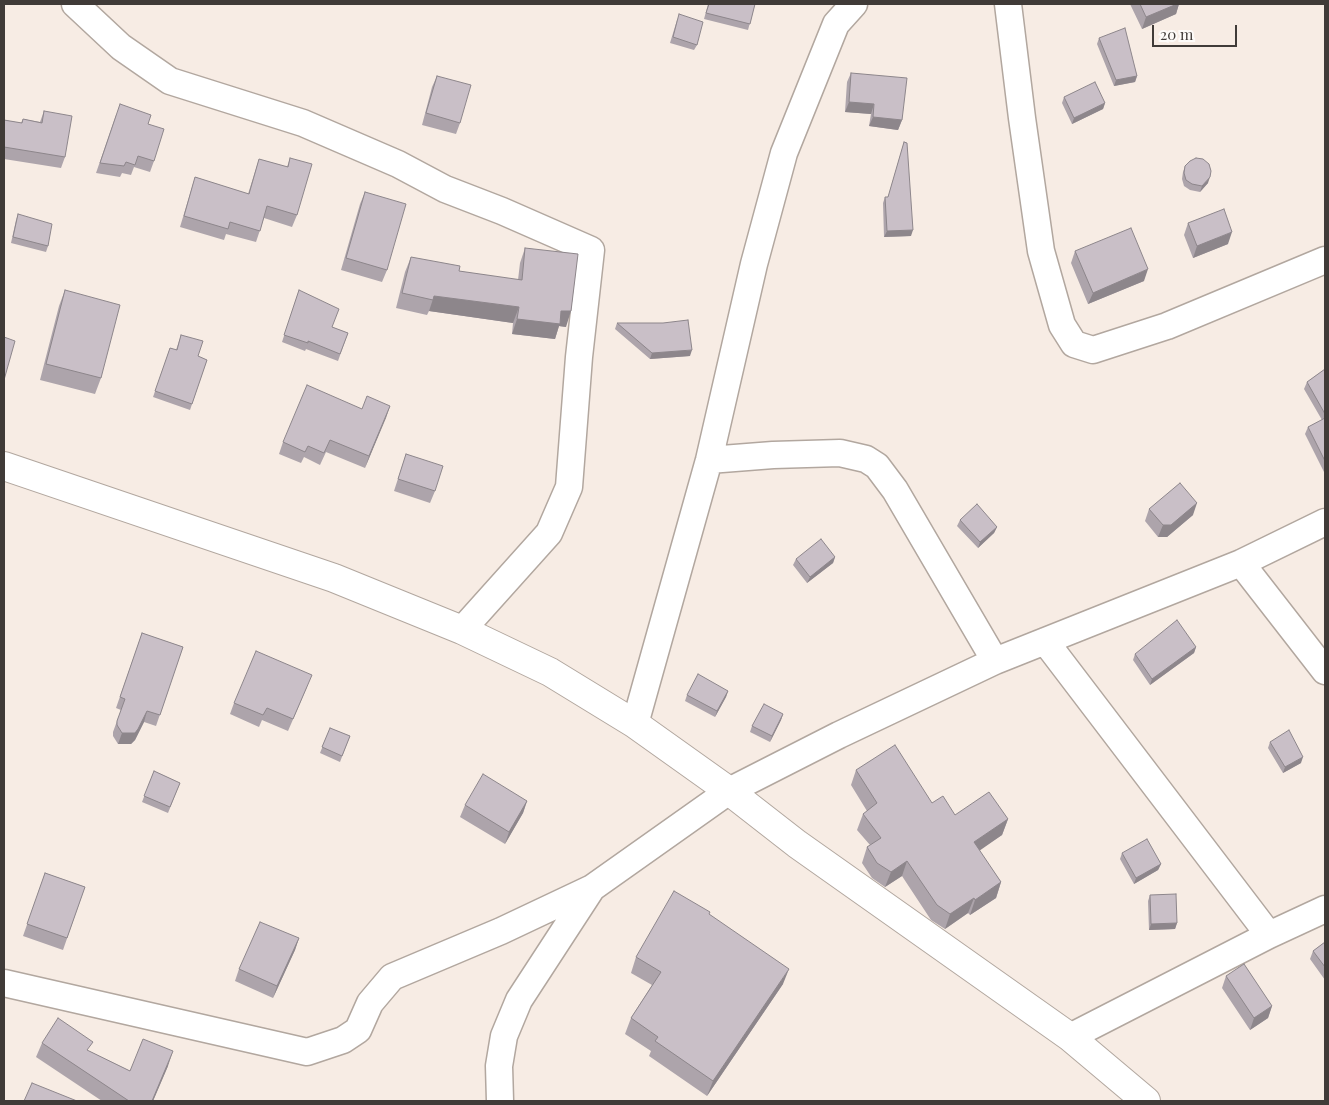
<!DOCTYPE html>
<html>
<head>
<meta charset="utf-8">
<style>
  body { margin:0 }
  #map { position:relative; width:1329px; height:1105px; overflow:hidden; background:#f7ece4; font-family:"Playfair Display",serif }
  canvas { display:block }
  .frame { position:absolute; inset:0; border:5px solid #403b38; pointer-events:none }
  .scale { position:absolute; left:1152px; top:25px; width:85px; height:22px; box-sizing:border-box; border:2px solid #403b38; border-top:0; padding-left:6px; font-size:15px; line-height:18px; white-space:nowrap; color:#403b38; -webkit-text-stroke:4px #fdfbf9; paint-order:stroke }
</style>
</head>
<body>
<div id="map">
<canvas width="1329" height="1105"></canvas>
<div class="frame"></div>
<div class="scale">20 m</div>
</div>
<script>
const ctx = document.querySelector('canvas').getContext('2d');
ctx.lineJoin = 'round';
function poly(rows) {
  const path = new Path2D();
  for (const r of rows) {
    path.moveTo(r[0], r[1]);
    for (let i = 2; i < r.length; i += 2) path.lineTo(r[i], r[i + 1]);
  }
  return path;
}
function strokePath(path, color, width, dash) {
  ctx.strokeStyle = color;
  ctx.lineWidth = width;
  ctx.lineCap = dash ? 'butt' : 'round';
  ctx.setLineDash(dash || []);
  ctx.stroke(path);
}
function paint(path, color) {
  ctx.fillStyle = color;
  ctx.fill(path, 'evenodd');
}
const minor = poly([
  [75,4,121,47,170,81,303,123,398,164,445,189,502,211,591,250,579,357,569,487,549,533,462,630],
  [1008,4,1022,118,1041,251,1062,325,1074,344,1093,350,1167,326,1325,260],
  [709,460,773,455,840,453,866,459,877,466,895,490,995,661],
  [1241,563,1325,671],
  [1045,641,1269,935],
  [635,724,709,460,754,264,784,153,836,24,854,4],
  [4,983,307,1052,343,1040,358,1030,370,1003,392,977,501,931,592,888,729,791,839,735,995,661,1241,563,1325,522],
  [1070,1037,1269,935,1325,909],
  [500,1101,499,1066,504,1036,519,1000,592,888]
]);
const tertiary = poly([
  [4,466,334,578,462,630,550,672,635,724,729,791,797,844,1070,1037,1146,1101]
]);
strokePath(minor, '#b2a79f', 29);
strokePath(tertiary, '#b2a79f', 30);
strokePath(minor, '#fff', 26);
strokePath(tertiary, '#fff', 28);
paint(poly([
  [708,4,755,4,748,30,704,19],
  [1130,4,1179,4,1176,14,1142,29],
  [677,20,697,45,694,50,670,43],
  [1099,38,1137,76,1135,82,1114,86,1097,44],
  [851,73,902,120,898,130,869,126,871,114,845,112,847,82],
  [437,76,460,123,456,134,422,125,432,87],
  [1064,97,1105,103,1103,109,1072,124,1062,103],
  [44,111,65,157,61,168,4,159,4,120,21,123,23,119,40,122],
  [116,115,148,124,154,161,150,172,134,167,131,175,122,173,120,177,96,173],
  [904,142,911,236,884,237,883,203,885,197,888,197],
  [290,158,297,215,292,227,264,218,256,242,226,234,224,240,180,227,195,177,248,194,259,159,287,167],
  [1185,166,1208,183,1200,192,1190,190,1184,186,1182,179,1183,172],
  [365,192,387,270,382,282,341,270,360,204],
  [18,214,48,246,46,252,11,243,16,220],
  [1188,223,1228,244,1193,258,1184,235],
  [525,248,566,327,559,326,555,339,512,334,513,323,429,311,427,315,396,308,405,272,411,257,459,271,518,280,520,263],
  [1075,251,1144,281,1088,304,1071,263],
  [65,290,101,378,95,394,40,380,59,306],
  [299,290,332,327,348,333,338,361,306,349,305,351,282,342],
  [617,323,663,323,690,356,650,359,615,329],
  [181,335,198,356,207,360,190,410,153,397,170,348,176,350],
  [1325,369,1325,474,1305,434,1308,427,1322,420,1304,389,1307,382],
  [390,406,365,468,326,452,320,465,304,457,301,463,279,454,283,442,362,409],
  [406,454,435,491,430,503,394,491],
  [1149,509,1193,515,1167,537,1158,537,1145,521],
  [960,520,997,527,994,533,978,548,957,526],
  [835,557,833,563,807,583,793,565,796,559],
  [142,633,183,647,156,726,144,722,135,740,131,744,118,744,113,736,113,732,121,710,116,708],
  [1196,647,1194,653,1150,685,1133,660,1135,654],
  [307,687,288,731,262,720,259,727,230,714,234,703],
  [728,691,726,697,715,717,685,701,687,695],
  [783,714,781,720,770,742,750,732,752,726],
  [330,728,350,736,340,762,320,753],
  [1270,742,1301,763,1283,773,1268,748],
  [856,770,932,803,955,815,1008,819,1002,835,979,850,1001,882,996,898,970,915,968,913,945,929,931,920,902,876,885,887,872,878,862,863,867,847,870,845,857,830,863,814,867,811,851,785],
  [154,771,180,783,168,813,142,802],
  [527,801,523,813,505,844,460,817,465,805],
  [1122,853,1161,864,1158,870,1134,884,1120,859],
  [45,873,85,887,63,950,23,936],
  [1150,895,1177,923,1175,929,1149,930,1148,901],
  [709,914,783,984,707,1096,649,1056,651,1051,625,1034,631,1018,652,985,631,973,636,957],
  [299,938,295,950,273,998,235,981,239,969],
  [1325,942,1325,980,1310,959,1313,951],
  [1226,976,1272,1006,1268,1018,1250,1030,1222,988],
  [42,1043,89,1051,130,1071,168,1066,153,1101,102,1101,36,1057]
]), '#ada4ab');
paint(poly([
  [1177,4,1179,4,1176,14,1142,29,1146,17],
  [1137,76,1135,82,1114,86,1116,80],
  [849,102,874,104,871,114,845,112],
  [1105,103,1103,109,1072,124,1074,118],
  [873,117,902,120,898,130,869,126],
  [1210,177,1208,183,1200,192,1202,186],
  [913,230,911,236,884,237,887,231],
  [1232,232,1228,244,1193,258,1197,246],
  [1148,269,1144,281,1088,304,1093,293],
  [434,296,519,307,513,323,429,311],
  [561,311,571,311,566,327,559,326,555,339,512,334,517,319],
  [692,350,690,356,650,359,652,353],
  [390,406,386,418,365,468,369,456],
  [1197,503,1193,515,1167,537,1158,537,1163,525],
  [997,527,994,533,978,548,980,542],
  [835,557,833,563,807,583,810,577],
  [1196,647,1194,653,1150,685,1152,679],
  [728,691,726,697,715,717,717,711],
  [147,711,144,722,135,740,131,744,118,744,122,733],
  [783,714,781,720,770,742,772,736],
  [1303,757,1301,763,1283,773,1285,767],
  [527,801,523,813,505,844,509,832],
  [1008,819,1002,835,969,858,974,842],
  [907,861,902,876,885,887,891,872],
  [1161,864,1158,870,1134,884,1136,878],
  [1001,882,996,898,970,915,975,900],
  [974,898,968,913,945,929,950,914],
  [1177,923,1175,929,1149,930,1151,924],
  [299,938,295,950,273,998,277,986],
  [789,969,783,984,707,1096,713,1081],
  [1272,1006,1268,1018,1250,1030,1254,1018],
  [173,1051,168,1066,153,1101,152,1101]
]), '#8d868b');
const building = poly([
  [709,4,755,4,750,24,706,13,709,4],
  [1140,4,1177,4,1146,17,1140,4],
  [679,14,703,22,697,45,673,37,679,14],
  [1125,28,1137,76,1116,80,1099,38,1125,28],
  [851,73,907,78,902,120,873,117,874,104,849,102,851,73],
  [437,76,471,85,460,123,426,113,437,76],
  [1095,82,1105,103,1074,118,1064,97,1095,82],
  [120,104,151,115,148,124,164,129,154,161,138,156,135,165,126,162,124,166,100,163,120,104],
  [44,111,72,116,65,157,4,147,4,120,22,123,23,119,42,123,44,111],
  [904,142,907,143,913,230,887,231,885,197,888,197,904,142],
  [290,158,312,164,297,215,267,206,260,231,230,222,228,229,184,216,195,177,249,194,259,159,288,167,290,158],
  [1196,158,1203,159,1209,164,1211,171,1210,177,1202,186,1192,184,1186,180,1184,173,1185,166,1190,161,1196,158],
  [365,192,406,204,387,270,346,258,365,192],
  [1224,209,1232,232,1197,246,1188,223,1224,209],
  [18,214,52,224,48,246,13,237,18,214],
  [1131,228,1148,269,1093,293,1075,251,1131,228],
  [525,248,578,254,571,311,561,311,560,324,517,319,519,307,434,296,433,300,402,293,411,257,460,266,459,271,522,280,525,248],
  [65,290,120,305,101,378,46,364,65,290],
  [299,290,339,309,332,327,348,333,340,354,308,341,308,343,284,335,299,290],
  [688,320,692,350,652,353,617,323,663,323,688,320],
  [181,335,203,341,198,356,207,360,192,404,155,391,170,348,177,350,181,335],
  [4,337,15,341,4,380,4,337],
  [1325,369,1325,414,1307,382,1325,369],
  [307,385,362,409,367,396,390,406,369,456,330,440,324,453,308,446,305,452,283,442,307,385],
  [1325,418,1325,461,1308,427,1325,418],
  [406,454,443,466,435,491,398,479,406,454],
  [1180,483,1197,503,1171,525,1163,525,1149,509,1180,483],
  [977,504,997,527,980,542,960,520,977,504],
  [821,539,835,557,810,577,796,559,821,539],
  [1177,620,1196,647,1152,679,1135,654,1177,620],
  [142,633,183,647,160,715,147,711,138,729,135,733,122,733,117,725,117,721,125,699,120,697,142,633],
  [256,651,312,675,293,719,267,708,263,715,234,703,256,651],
  [698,674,728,691,717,711,687,695,698,674],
  [764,704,783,714,772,736,752,726,764,704],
  [330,728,350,736,342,756,322,747,330,728],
  [1289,730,1303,757,1285,767,1270,742,1289,730],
  [895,745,932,803,943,796,955,815,989,792,1008,819,974,842,1001,882,975,900,974,898,950,914,937,905,907,861,891,872,877,863,867,847,881,838,863,814,877,803,856,770,895,745],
  [154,771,180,783,170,807,144,796,154,771],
  [483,774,527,801,509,832,465,805,483,774],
  [1147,839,1161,864,1136,878,1122,853,1147,839],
  [45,873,85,887,67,938,27,924,45,873],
  [674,891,710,912,709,914,789,969,713,1081,655,1041,658,1037,631,1018,661,972,636,957,674,891],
  [1176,894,1177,923,1151,924,1150,895,1176,894],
  [260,922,299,938,277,986,239,969,260,922],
  [1325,942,1325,967,1313,951,1325,942],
  [1244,964,1272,1006,1254,1018,1226,976,1244,964],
  [58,1018,93,1042,87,1050,130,1071,143,1039,173,1051,152,1101,129,1101,42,1043,58,1018],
  [32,1083,77,1101,24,1101,32,1083]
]);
paint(building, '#c9bfc7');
strokePath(building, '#8d868b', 1);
</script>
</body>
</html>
